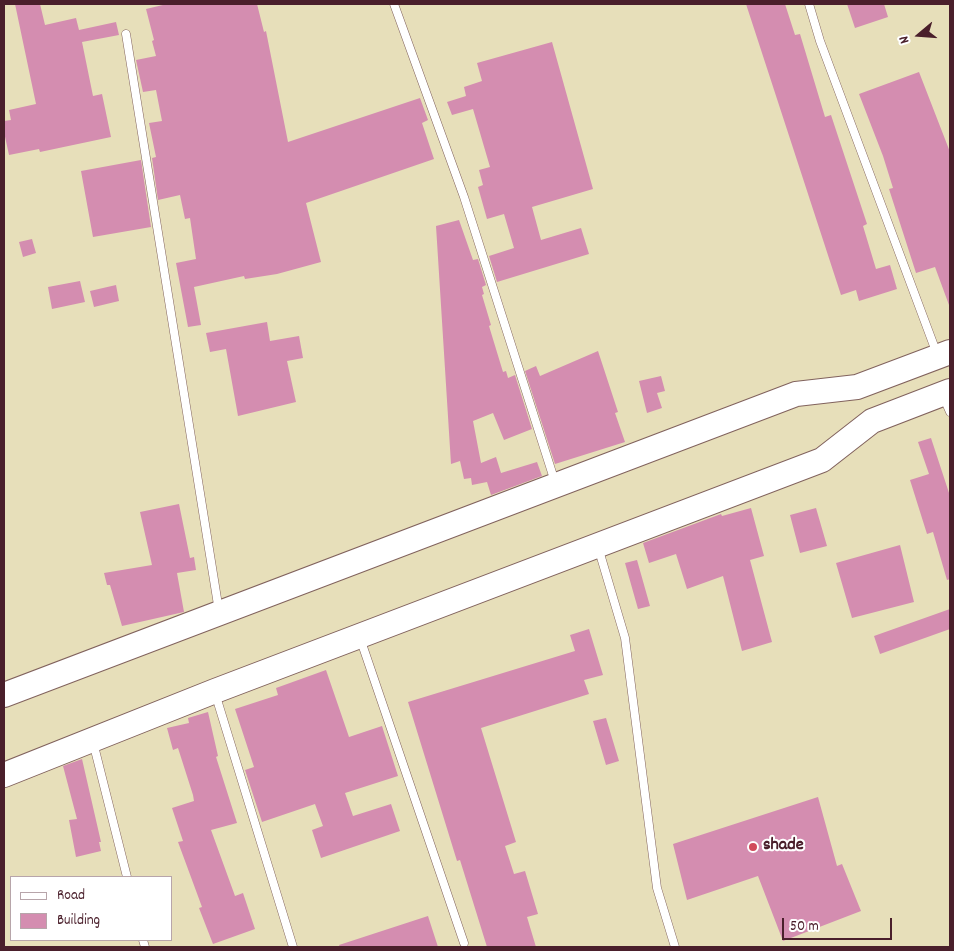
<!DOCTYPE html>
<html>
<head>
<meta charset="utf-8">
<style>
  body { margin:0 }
  #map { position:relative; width:954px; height:951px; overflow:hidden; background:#e7dfba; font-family:Dekko,sans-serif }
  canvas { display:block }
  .frame { position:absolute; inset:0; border:5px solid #4a1f2b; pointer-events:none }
  .legend { position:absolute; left:10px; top:876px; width:162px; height:65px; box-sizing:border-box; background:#fff; border:1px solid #b7a5aa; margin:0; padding:6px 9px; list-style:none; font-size:15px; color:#4a1f2b }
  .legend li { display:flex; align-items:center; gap:10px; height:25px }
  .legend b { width:25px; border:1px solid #b7a5aa }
  .north { position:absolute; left:894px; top:10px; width:50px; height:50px; -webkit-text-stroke:4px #fff; paint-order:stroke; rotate:252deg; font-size:14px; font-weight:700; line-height:20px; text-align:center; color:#4a1f2b }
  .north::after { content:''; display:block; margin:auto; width:18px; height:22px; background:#4a1f2b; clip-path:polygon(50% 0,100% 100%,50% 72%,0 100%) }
  .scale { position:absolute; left:782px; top:918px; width:110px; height:22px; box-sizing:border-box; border:2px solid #4a1f2b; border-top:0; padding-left:6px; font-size:15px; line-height:18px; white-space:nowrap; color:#4a1f2b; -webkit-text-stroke:4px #fff; paint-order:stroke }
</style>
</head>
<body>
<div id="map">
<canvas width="954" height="951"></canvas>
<div class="frame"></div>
<ul class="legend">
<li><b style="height:6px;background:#fff"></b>Road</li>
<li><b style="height:14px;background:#d48db0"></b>Building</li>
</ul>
<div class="north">N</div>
<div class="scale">50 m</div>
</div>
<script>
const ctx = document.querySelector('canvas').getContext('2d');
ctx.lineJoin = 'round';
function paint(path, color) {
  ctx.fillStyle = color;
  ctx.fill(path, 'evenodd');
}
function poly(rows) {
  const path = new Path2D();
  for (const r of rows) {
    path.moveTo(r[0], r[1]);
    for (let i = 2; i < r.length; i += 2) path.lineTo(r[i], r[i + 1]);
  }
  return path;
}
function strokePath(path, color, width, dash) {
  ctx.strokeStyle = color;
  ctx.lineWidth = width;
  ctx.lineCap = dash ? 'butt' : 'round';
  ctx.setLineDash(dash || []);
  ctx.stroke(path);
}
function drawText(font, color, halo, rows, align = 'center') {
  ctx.font = font + ' Dekko,sans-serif';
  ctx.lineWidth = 4;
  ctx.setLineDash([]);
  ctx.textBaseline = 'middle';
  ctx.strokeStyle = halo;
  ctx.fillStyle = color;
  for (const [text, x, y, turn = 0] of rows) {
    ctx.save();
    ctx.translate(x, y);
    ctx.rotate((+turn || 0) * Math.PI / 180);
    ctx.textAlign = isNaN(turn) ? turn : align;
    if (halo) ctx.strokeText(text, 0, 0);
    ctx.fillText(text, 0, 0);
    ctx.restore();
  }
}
paint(poly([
  [15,4,40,4,45,25,76,18,79,30,116,22,119,35,82,42,93,96,102,94,111,137,40,152,39,149,9,155,4,132,4,121,11,120,9,110,36,104],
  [167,4,257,4,264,32,266,31,288,142,420,98,428,120,422,123,434,159,306,203,321,262,277,274,245,279,244,276,194,287,201,325,188,327,176,263,196,259,190,218,185,219,180,195,158,200,152,158,156,157,149,123,162,121,156,90,143,92,136,60,156,56,152,41,154,40,146,9],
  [746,4,785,4,795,35,800,34,825,117,831,115,867,224,863,226,876,269,890,265,897,289,859,301,856,290,841,295],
  [847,4,884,4,888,17,855,28],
  [552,42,593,189,532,207,541,240,581,228,589,254,497,282,489,256,514,248,504,214,487,219,478,187,483,185,479,170,490,167,473,109,452,115,447,102,466,96,464,87,482,81,477,63],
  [919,72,950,152,949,305,935,267,916,273,889,189,893,188,883,156,859,94],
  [141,160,151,227,93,237,81,171],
  [459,220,473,260,478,259,486,285,482,287,484,294,482,295,491,325,489,326,503,372,506,371,508,378,515,375,532,429,504,440,493,413,473,421,481,463,496,457,501,473,537,462,542,476,491,495,487,482,472,485,471,478,464,479,460,461,451,464,436,226],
  [32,239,36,253,23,257,19,242],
  [80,281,85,302,52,309,48,287],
  [116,285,119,301,94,307,90,291],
  [267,322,270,341,299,336,303,358,287,361,296,402,238,416,226,349,210,352,206,333],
  [598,351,618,412,615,413,625,442,555,464,525,371,536,366,540,376],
  [661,376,665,391,657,393,662,408,647,413,639,381],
  [931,438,950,496,950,579,947,580,933,532,927,534,910,480,929,474,918,442],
  [179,504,190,558,194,557,196,570,177,573,184,612,122,626,110,585,107,585,104,573,152,565,140,512],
  [751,508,764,556,750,560,772,642,742,651,723,576,687,589,676,554,649,563,643,543,721,514,722,516],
  [816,508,827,546,800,553,790,515],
  [900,545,914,602,852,618,836,563],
  [637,560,650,606,638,609,625,563],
  [950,609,950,629,880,654,874,636],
  [589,629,603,675,584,680,589,694,481,728,516,842,505,846,514,874,525,871,538,914,527,917,536,947,487,947,460,860,457,861,408,702,575,651,570,635],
  [326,670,349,737,382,726,398,776,345,793,353,816,391,804,400,831,321,858,312,830,323,826,315,804,262,822,245,770,254,767,235,709,278,695,276,688],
  [208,712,218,756,216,757,237,823,211,830,235,896,243,893,255,929,213,944,199,908,202,907,178,842,183,841,172,808,194,801,193,795,178,748,173,750,167,728,189,723,188,718],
  [606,718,619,761,606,765,593,721],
  [82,759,101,842,99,842,101,851,76,857,69,820,77,819,63,766],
  [818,797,837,866,842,864,861,911,783,941,758,876,687,900,673,844],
  [428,916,438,947,340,947,339,945]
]), '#d48db0');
const service = poly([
  [394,4,464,197,555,482],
  [809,4,820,41,937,354],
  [126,34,219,611],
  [943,396,950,412],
  [598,547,625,638,657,888,675,947],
  [360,638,464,943],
  [215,693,293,947],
  [93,742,127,877],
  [143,940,145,947]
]);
const primary = poly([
  [4,695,796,394,857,387,950,352],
  [4,775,215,691,822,460,872,421,950,391]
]);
strokePath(service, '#81625d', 9);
strokePath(primary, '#81625d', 26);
strokePath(service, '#fff', 8);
strokePath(primary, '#fff', 24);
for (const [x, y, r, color] of [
  [753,847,5,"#d1495b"]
]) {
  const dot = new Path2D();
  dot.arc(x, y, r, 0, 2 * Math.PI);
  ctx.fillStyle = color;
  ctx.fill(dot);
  strokePath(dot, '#fff', 2);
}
drawText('bold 18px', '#4a1f2b', '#fff', [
  ["shade",763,847]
], 'left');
</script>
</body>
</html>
